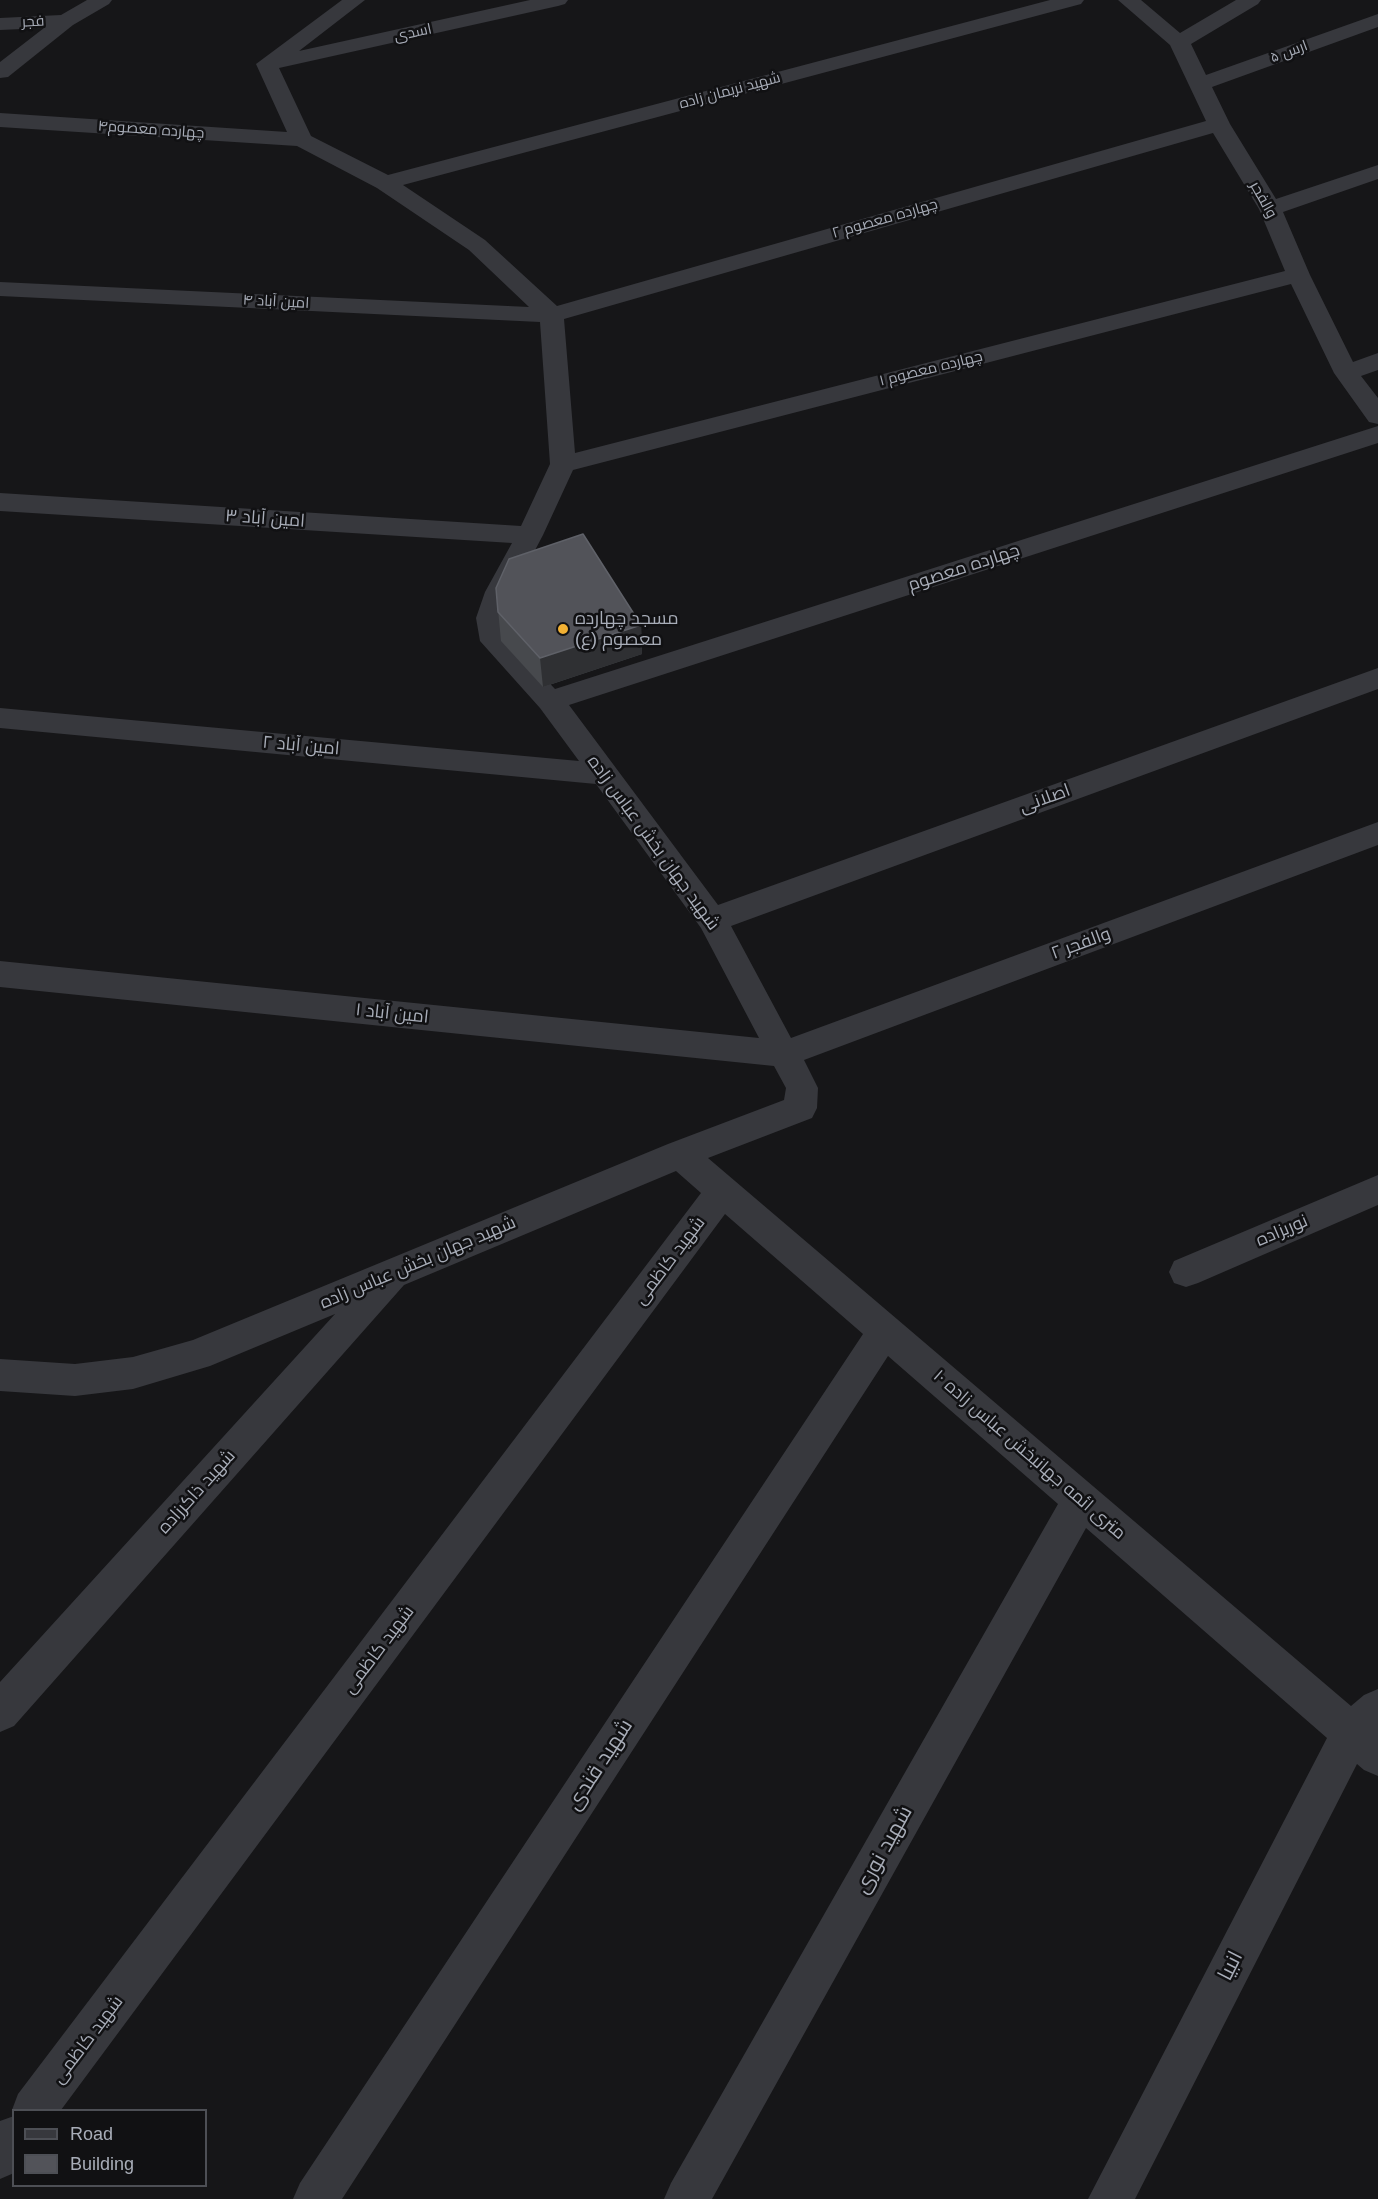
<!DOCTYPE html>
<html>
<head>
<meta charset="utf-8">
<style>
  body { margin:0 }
  #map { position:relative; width:1378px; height:2199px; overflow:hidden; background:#161618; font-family:Arial,sans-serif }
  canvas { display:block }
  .legend { position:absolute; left:12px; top:2109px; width:195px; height:78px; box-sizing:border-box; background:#111113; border:2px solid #4d4f55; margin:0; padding:8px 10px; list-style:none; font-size:18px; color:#a8adb8 }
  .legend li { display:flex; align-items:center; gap:12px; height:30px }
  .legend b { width:30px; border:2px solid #4d4f55 }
</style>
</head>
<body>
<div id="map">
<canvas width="1378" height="2199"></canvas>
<ul class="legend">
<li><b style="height:8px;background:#37383d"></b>Road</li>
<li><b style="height:16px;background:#525359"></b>Building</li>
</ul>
</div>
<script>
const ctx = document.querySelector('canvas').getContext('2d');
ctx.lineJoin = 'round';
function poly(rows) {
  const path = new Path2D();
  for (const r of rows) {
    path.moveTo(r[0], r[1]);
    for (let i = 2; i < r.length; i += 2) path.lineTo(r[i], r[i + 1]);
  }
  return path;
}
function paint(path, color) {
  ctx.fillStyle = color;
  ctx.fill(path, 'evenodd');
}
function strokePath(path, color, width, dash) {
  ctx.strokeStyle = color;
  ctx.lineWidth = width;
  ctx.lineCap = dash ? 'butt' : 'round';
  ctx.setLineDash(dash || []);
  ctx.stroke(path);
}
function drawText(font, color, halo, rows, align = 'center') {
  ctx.font = font + ' Arial,Cairo,sans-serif';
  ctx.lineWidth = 5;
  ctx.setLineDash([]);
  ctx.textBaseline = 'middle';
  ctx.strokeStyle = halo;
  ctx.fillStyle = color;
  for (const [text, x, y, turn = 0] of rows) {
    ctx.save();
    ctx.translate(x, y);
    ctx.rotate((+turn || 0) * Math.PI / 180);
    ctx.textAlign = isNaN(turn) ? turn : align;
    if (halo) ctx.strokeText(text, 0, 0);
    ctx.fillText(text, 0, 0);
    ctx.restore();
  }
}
paint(poly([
  [87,0,112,0,109,4,73,25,8,77,0,78,0,62,44,28,0,30,0,18,61,15,87,0],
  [342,0,365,0,299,51,530,0,568,0,565,4,558,6,279,68,311,136,388,175,1050,0,1084,0,1081,4,403,185,485,240,557,306,1206,121,1170,45,1118,0,1141,0,1180,33,1236,0,1261,0,1258,4,1191,44,1206,75,1378,14,1378,27,1212,87,1230,124,1276,199,1378,165,1378,179,1283,212,1310,275,1353,362,1378,353,1378,370,1361,376,1378,398,1378,424,1369,422,1334,373,1291,284,573,470,543,535,513,592,504,618,507,638,555,689,1378,426,1378,443,569,705,718,905,1378,668,1378,689,731,926,791,1038,1378,822,1378,845,804,1060,818,1088,817,1108,812,1118,708,1158,1351,1706,1364,1695,1378,1689,1378,1776,1364,1770,1357,1764,1135,2199,1088,2199,1327,1738,1086,1528,712,2199,664,2199,671,2183,1058,1504,888,1356,342,2199,293,2199,300,2183,863,1334,725,1214,61,2110,14,2110,14,2114,12,2110,18,2094,701,1193,676,1171,404,1285,14,1726,0,1732,0,1682,335,1314,210,1366,133,1389,75,1396,0,1391,0,1359,75,1364,133,1357,193,1340,668,1144,784,1100,786,1088,774,1066,0,987,0,961,759,1038,701,928,596,784,0,728,0,708,579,761,540,708,480,641,476,618,485,592,512,543,0,511,0,493,521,526,550,464,540,322,0,296,0,282,529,307,469,250,377,188,297,146,0,127,0,113,287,132,256,64,342,0],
  [1213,133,1259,209,1285,271,575,453,564,319,1213,133],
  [1378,1175,1378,1205,1198,1283,1186,1287,1174,1283,1169,1272,1174,1261,1378,1175],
  [14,2116,14,2173,0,2179,0,2121,14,2116]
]), '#37383d');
paint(poly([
  [496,588,641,625,642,654,543,687,501,641]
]), '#47494d');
paint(poly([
  [641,625,642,654,543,687,540,658]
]), '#2f3033');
const building = poly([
  [583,534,641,625,540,658,498,612,496,588,509,559,583,534]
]);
paint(building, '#525359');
strokePath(building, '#5f6168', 1.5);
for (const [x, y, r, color] of [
  [563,629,6,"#f2b134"]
]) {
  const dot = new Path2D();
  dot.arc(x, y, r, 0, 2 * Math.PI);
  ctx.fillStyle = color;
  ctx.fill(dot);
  strokePath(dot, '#111113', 2);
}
drawText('15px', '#a8adb8', '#111113', [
  ["فجر",33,22,-3],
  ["اسدی",413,33,-12],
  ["ارس ۵",1289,52,-20],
  ["شهید نریمان زاده",730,91,-15],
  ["چهارده معصوم۴",151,130,4],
  ["والفجر",1263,200,61],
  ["چهارده معصوم ۲",885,219,-16],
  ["۴ امین آباد",276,302,3],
  ["چهارده معصوم ۱",931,369,-14]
]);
drawText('18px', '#a8adb8', '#111113', [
  ["۳ امین آباد",265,519,4],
  ["چهارده معصوم",964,568,-18],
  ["۲ امین آباد",301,746,5],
  ["اصلانی",1045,799,-20],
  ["شهید جهان بخش عباس زاده",653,843,54],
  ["والفجر ۲",1081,944,-20],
  ["۱ امین آباد",392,1014,6],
  ["نوریزاده",1282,1231,-23],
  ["شهید کاظمی",670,1261,-53],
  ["شهید جهان بخش عباس زاده",418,1263,-23],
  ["۱۰ متری ائمه جهانبخش عباس زاده",1029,1455,41],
  ["شهید ذاکرزاده",197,1492,-48],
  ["شهید کاظمی",379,1650,-53],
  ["شهید کاظمی",88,2040,-53]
]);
drawText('18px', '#a8adb8', '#111113', [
  ["مسجد چهارده",575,619],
  ["معصوم (ع)",575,640]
], 'left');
drawText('21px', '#a8adb8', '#111113', [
  ["شهید قندی",600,1765,-57],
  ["شهید نوری",884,1850,-61],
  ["انبیا",1231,1966,-63]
]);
</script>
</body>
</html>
